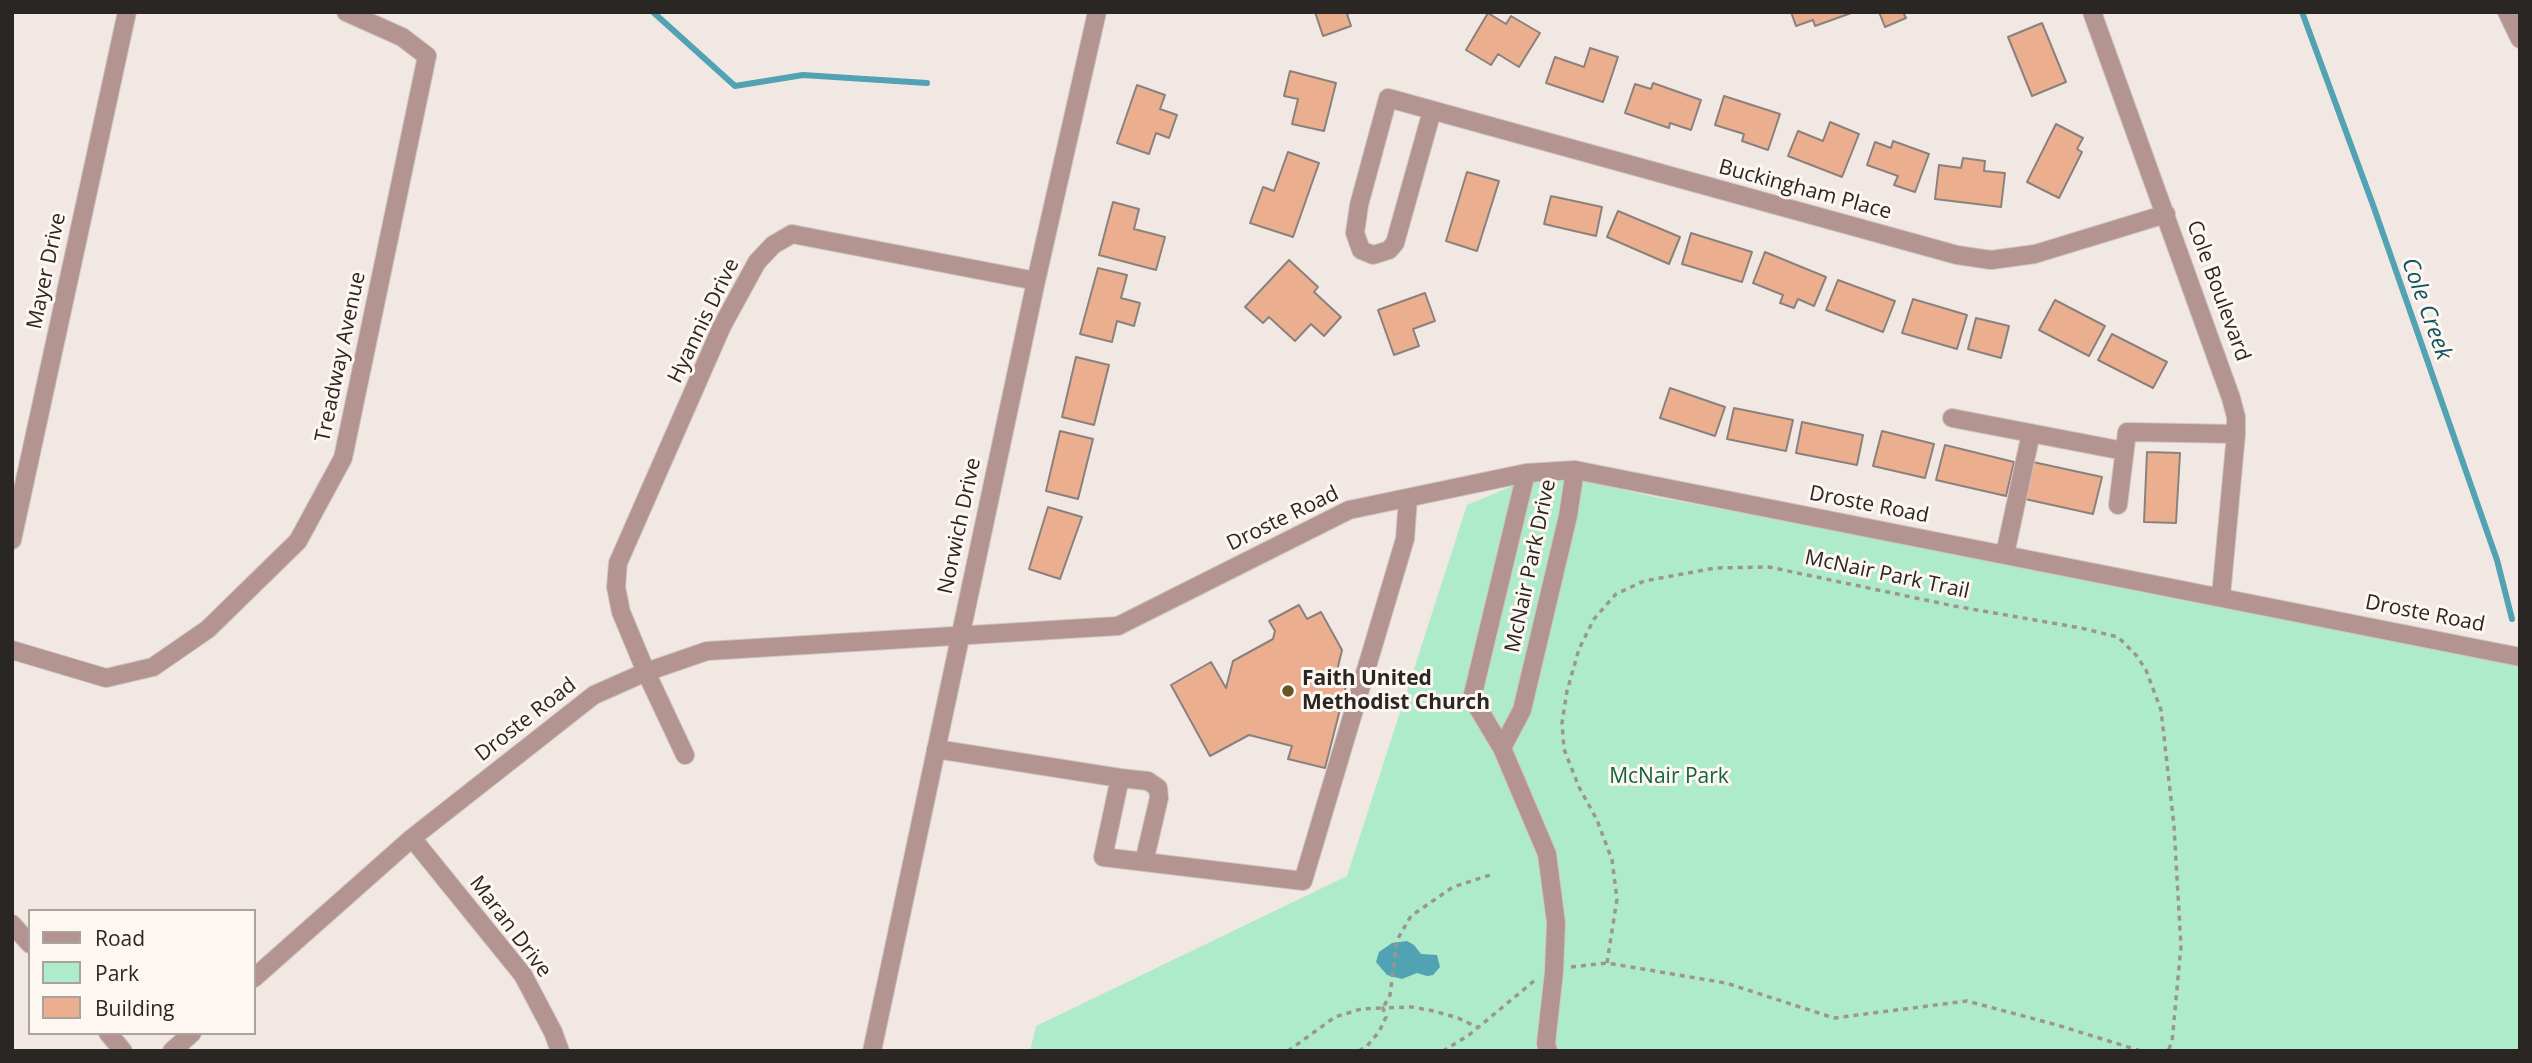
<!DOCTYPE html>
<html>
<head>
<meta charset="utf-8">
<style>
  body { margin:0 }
  #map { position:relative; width:2532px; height:1063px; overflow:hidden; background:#f2e8e3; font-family:"Open Sans",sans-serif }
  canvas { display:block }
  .frame { position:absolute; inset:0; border:14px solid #2a2624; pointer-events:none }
  .legend { position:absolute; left:28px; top:909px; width:228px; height:126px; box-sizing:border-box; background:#fef6f1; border:2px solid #a9a39f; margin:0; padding:9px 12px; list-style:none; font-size:21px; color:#2a2624 }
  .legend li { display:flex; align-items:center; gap:14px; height:35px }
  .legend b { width:35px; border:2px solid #a9a39f }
</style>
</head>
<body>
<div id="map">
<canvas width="2532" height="1063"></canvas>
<div class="frame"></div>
<ul class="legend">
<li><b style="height:9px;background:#b39491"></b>Road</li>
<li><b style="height:19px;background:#aeebca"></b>Park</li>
<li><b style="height:19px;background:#ebaf8f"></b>Building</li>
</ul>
</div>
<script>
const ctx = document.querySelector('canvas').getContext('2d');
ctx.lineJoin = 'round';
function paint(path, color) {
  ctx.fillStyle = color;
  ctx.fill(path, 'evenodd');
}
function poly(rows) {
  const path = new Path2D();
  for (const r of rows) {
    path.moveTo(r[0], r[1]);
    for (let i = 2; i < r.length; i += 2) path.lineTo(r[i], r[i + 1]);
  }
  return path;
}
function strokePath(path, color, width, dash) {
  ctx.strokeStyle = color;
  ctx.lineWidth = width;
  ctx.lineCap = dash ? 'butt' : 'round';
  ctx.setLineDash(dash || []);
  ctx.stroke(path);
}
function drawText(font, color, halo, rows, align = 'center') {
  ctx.font = font + ' "Open Sans",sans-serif';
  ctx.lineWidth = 6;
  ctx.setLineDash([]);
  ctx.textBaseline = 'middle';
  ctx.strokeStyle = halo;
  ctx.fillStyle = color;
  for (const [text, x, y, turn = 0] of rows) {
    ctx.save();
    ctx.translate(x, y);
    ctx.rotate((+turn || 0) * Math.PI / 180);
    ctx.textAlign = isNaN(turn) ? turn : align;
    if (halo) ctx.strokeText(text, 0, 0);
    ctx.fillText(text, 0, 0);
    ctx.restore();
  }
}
paint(poly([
  [1545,472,1655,497,2520,653,2520,1051,1030,1051,1036,1026,1347,876,1467,505]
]), '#aeebca');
paint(poly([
  [1407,941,1414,945,1421,954,1437,955,1440,967,1433,975,1427,976,1417,973,1402,979,1387,975,1376,962,1379,952,1392,943]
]), '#51a2b3');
strokePath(poly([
  [653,12,735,86,803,75,927,83],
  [2302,12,2373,205,2497,560,2512,619]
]), '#51a2b3', 6);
const building = poly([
  [1315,12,1352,12,1347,14,1351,26,1323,36,1315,12],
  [1791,12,1854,12,1815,26,1813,20,1796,26,1791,12],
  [1879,12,1903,12,1906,18,1885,27,1879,12],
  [1488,13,1506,24,1511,16,1540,33,1519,67,1498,54,1491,65,1466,50,1488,13],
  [2042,23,2066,82,2032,96,2008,37,2042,23],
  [1590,48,1618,57,1603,102,1546,83,1555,57,1584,67,1590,48],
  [1290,71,1336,83,1324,131,1292,124,1298,99,1284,96,1290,71],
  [1653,83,1701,100,1691,130,1670,123,1669,128,1625,113,1635,84,1651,89,1653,83],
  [1137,85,1165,95,1160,109,1177,115,1169,138,1156,133,1149,154,1117,143,1137,85],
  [1724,96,1780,114,1768,150,1742,141,1744,134,1715,125,1724,96],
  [1830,122,1859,134,1842,177,1788,156,1798,131,1823,141,1830,122],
  [2056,124,2083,138,2077,149,2082,152,2059,198,2027,182,2056,124],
  [1893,141,1929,154,1915,192,1894,185,1898,176,1867,165,1875,142,1891,148,1893,141],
  [1288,152,1319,163,1293,237,1250,223,1263,187,1274,191,1288,152],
  [1963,158,1985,161,1984,171,2005,173,2001,207,1935,199,1939,165,1961,168,1963,158],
  [1467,172,1499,181,1477,251,1446,241,1467,172],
  [1551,196,1602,207,1596,236,1544,224,1551,196],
  [1113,202,1139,209,1134,229,1165,237,1156,270,1099,255,1113,202],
  [1618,211,1680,237,1669,264,1607,237,1618,211],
  [1691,233,1752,252,1742,282,1682,264,1691,233],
  [1765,252,1826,277,1814,306,1798,299,1794,308,1780,303,1783,295,1753,283,1765,252],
  [1289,260,1318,287,1314,292,1341,317,1324,336,1311,324,1295,341,1269,317,1263,323,1245,307,1289,260],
  [1098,268,1127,275,1121,298,1140,303,1134,326,1117,321,1112,342,1080,334,1098,268],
  [1838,280,1895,301,1883,332,1826,310,1838,280],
  [1425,293,1435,321,1413,329,1419,346,1394,355,1378,310,1425,293],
  [1913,299,1967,315,1957,349,1902,333,1913,299],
  [2055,300,2105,326,2089,356,2039,330,2055,300],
  [1976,318,2009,326,2001,358,1968,349,1976,318],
  [2112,334,2167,362,2153,388,2098,360,2112,334],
  [1076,357,1109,365,1094,425,1062,417,1076,357],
  [1670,388,1725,407,1715,436,1660,418,1670,388],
  [1734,408,1793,420,1786,451,1727,439,1734,408],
  [1802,422,1863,435,1857,465,1796,453,1802,422],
  [1060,431,1093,439,1078,499,1046,491,1060,431],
  [1882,431,1934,444,1925,478,1873,466,1882,431],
  [1945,445,2014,462,2006,496,1936,480,1945,445],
  [2147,452,2180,453,2176,523,2144,522,2147,452],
  [2033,462,2102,477,2093,514,2025,499,2033,462],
  [1048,507,1082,517,1060,579,1029,569,1048,507],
  [1299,605,1307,619,1321,612,1342,650,1335,679,1347,682,1325,768,1288,759,1292,746,1249,735,1210,756,1171,685,1211,662,1226,688,1233,661,1273,639,1275,631,1269,621,1299,605]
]);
paint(building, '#ebaf8f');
strokePath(building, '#8b817c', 2);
const minor = poly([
  [2092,12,2231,398,2236,417,2236,434,2221,596],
  [2507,12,2520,39],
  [1432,111,1395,243,1389,250,1373,255,1361,250,1355,233,1359,205,1388,98,1957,255,1991,260,2035,254,2166,214],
  [1952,418,2124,451],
  [1526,473,1472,698,1502,748,1522,710,1568,516,1575,470],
  [2118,505,2127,432,2236,434],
  [12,540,127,12],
  [2005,554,2031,433],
  [12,650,106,678,153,667,208,629,298,541,343,458,427,56,402,37,346,12],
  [1502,748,1547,854,1556,923,1554,972,1546,1043,1548,1051],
  [936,749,1120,778,1103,857,1303,881,1405,539,1408,498],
  [685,755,646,672,621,612,616,587,618,563,722,326,757,262,773,245,792,234,1036,281],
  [1120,778,1148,781,1158,788,1159,798,1144,862],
  [412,838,523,975,553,1032,560,1051],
  [12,924,30,944],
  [254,978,412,838,594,695,646,672,707,651,1118,626,1349,510,1526,473,1575,470,2520,657],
  [108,1033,123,1051],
  [172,1051,192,1033],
  [872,1051,1036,281,1097,12]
]);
strokePath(minor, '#cec5c1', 20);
strokePath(poly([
  [1607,963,1617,899,1612,860,1597,820,1579,787,1564,749,1562,723,1567,691,1579,649,1594,619,1616,594,1644,581,1715,568,1769,567,1954,606,2081,628,2118,637,2136,655,2146,670,2161,710,2174,826,2181,946,2172,1042,2168,1051],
  [1571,967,1607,963,1726,983,1834,1018,1967,1001,2057,1025,2141,1051],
  [1288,1051,1335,1017,1361,1009,1383,1008,1390,995,1397,940,1411,916,1453,887,1490,875],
  [1359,1051,1367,1046,1379,1032,1386,1017,1383,1008,1412,1007,1434,1011,1458,1018,1477,1027],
  [1443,1051,1469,1035,1534,981]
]), '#9d9592', 3.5, [5, 5]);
strokePath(minor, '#b39491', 18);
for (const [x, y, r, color] of [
  [1288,691,7,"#695423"]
]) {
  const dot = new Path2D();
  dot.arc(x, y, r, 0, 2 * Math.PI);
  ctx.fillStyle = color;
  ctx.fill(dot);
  strokePath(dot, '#fef6f1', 2.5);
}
drawText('21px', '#2a2624', '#fef6f1', [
  ["Buckingham Place",1805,190,15],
  ["Mayer Drive",47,271,-78],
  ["Cole Boulevard",2218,291,70],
  ["Hyannis Drive",704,321,-64],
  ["Treadway Avenue",341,357,-78],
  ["Droste Road",1869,505,11],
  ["Droste Road",1283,519,-26],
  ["Norwich Drive",960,526,-78],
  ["McNair Park Drive",1531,566,-78],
  ["McNair Park Trail",1887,575,12],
  ["Droste Road",2425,614,11],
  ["Droste Road",526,720,-38],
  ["Maran Drive",510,927,53]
]);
drawText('bold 21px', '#2a2624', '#fef6f1', [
  ["Faith United",1302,679],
  ["Methodist Church",1302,703]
], 'left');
drawText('21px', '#156241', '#fef6f1', [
  ["McNair Park",1669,777]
]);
drawText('italic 23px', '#0e5461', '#fef6f1', [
  ["Cole Creek",2426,309,70]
]);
</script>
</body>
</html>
